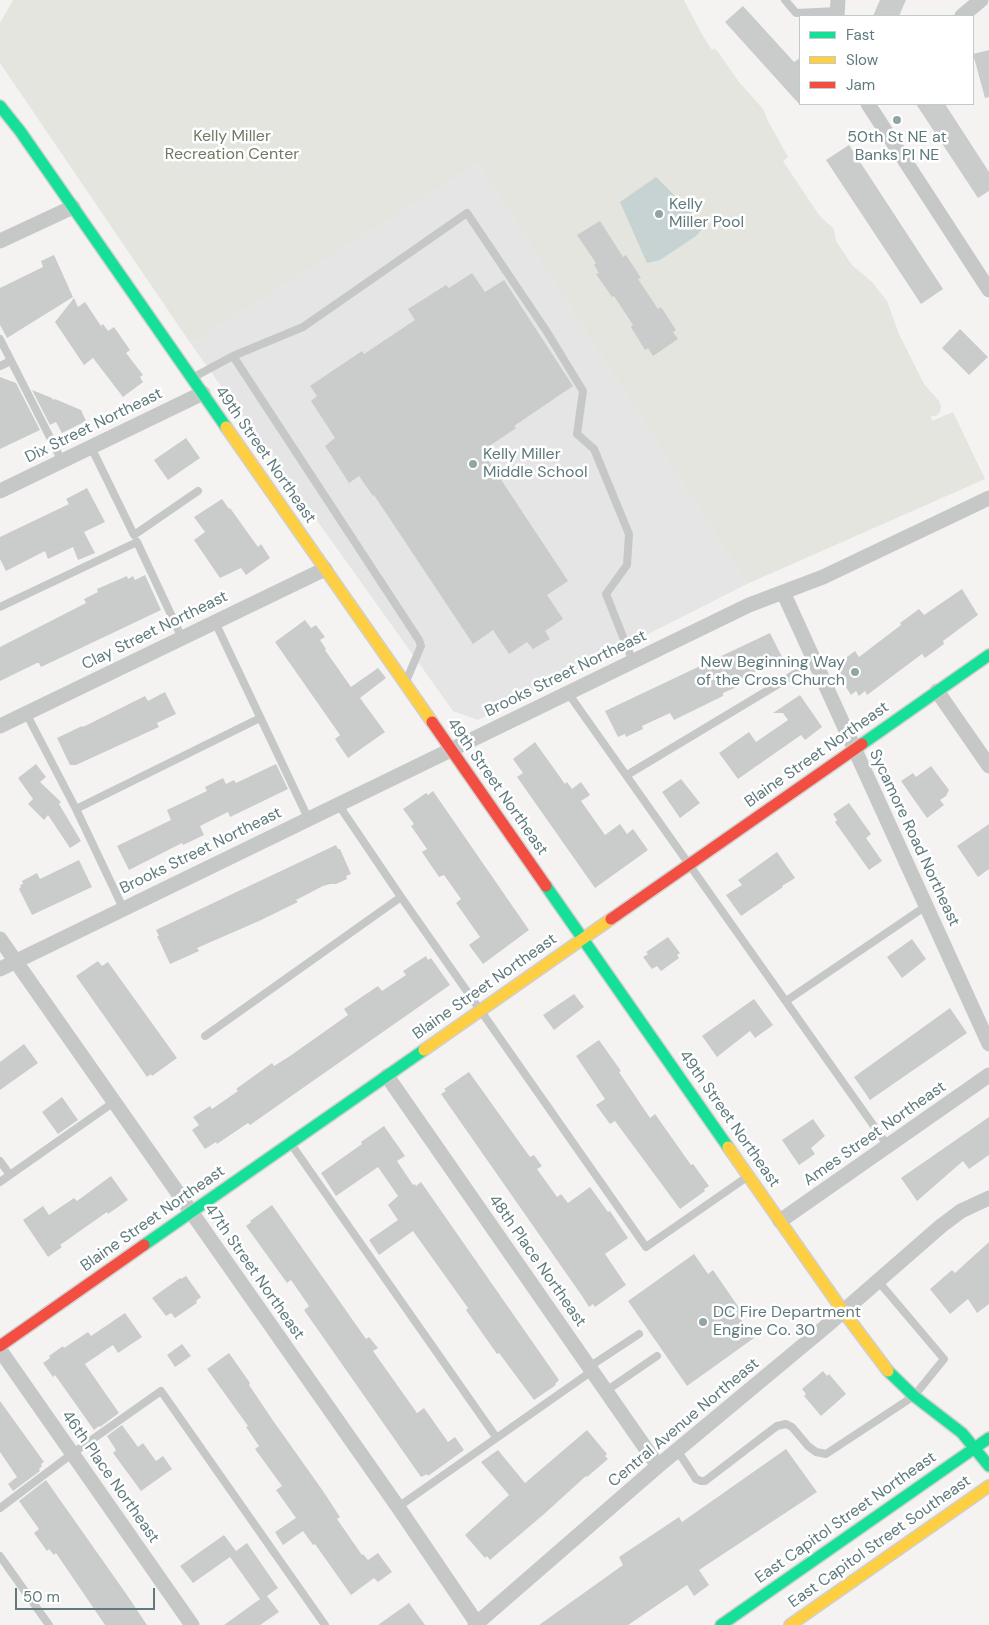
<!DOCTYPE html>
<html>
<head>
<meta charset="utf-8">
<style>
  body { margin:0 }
  #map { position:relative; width:989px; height:1625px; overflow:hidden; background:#f4f3f2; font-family:"DM Sans",sans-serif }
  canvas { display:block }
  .legend { position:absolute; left:799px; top:15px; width:175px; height:90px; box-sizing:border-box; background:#fff; border:1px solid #bfcacb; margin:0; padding:6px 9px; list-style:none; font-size:15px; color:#5f7a7d }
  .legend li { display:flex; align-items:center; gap:10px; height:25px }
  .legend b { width:25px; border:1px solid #bfcacb }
  .scale { position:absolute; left:15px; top:1588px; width:140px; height:22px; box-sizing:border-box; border:2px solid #5f7a7d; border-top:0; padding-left:6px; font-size:15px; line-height:18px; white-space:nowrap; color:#5f7a7d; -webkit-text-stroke:4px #fff; paint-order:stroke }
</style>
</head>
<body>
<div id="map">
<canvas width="989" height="1625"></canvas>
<ul class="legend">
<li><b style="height:6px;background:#16e098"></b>Fast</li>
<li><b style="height:6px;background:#ffcf43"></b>Slow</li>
<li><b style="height:6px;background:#f24e42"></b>Jam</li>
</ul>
<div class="scale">50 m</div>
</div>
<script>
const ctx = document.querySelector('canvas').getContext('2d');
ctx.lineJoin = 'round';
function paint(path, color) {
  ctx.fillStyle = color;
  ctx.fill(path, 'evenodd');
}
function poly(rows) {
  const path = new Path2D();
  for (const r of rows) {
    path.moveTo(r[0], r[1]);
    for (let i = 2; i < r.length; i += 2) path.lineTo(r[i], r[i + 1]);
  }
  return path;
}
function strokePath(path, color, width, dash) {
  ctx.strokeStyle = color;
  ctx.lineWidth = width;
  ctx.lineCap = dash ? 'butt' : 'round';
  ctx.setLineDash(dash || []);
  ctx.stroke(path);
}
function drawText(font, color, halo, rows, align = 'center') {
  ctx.font = font + ' "DM Sans",sans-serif';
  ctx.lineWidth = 5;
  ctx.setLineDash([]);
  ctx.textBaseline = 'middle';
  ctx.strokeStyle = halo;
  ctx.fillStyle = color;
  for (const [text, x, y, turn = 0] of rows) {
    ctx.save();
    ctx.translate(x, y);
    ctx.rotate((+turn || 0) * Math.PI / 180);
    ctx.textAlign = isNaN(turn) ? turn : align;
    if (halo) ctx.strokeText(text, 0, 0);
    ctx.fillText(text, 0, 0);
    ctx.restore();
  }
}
paint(poly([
  [478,164,747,584,478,720,453,711,191,344]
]), '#e4e5e4');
paint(poly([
  [13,0,684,0,700,31,712,50,714,48,718,52,739,82,763,109,768,121,788,157,783,161,819,215,834,229,836,241,852,265,872,282,887,301,899,334,924,384,939,401,941,406,940,412,936,416,931,416,932,421,953,412,985,479,747,584,478,164,191,344,0,63,0,23]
]), '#e4e5df');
paint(poly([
  [656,177,705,226,696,236,660,260,647,263,620,202]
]), '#c6d3d2');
paint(poly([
  [880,0,906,0,899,16,873,16],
  [743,6,794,62,800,58,800,105,725,22],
  [989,50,989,97,985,98,973,54],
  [916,104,945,104,989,172,989,191,978,198],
  [849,145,943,289,921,304,826,160],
  [600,221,623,257,626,255,641,278,638,279,658,309,661,307,676,330,673,332,678,339,653,356,648,348,645,350,631,327,633,325,614,296,612,297,596,274,599,273,594,265,596,263,577,235],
  [54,255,73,297,7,338,0,325,0,288,43,267,41,261],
  [472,273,485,292,504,280,573,386,514,426,516,428,482,451,568,581,547,595,563,619,545,631,550,639,533,649,527,642,509,654,493,630,473,644,374,495,373,496,359,476,349,483,325,446,335,438,311,401,317,396,310,386,362,351,364,354,415,320,408,309,446,285,449,288],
  [74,298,78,307,85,302,101,326,103,324,108,331,114,327,130,350,126,353,143,375,140,377,143,382,123,397,93,358,84,365,55,322],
  [960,329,988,357,969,375,942,348],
  [0,377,16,383,40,430,0,449],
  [32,390,52,398,53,400,55,399,81,410,86,421,62,433,56,422,50,425],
  [186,438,200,458,168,480,154,460],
  [87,488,105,522,84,532,95,553,78,560,73,547,48,559,45,551,6,571,0,559,0,537,69,504,66,499],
  [222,499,229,509,230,508,258,547,261,544,270,558,246,575,241,568,220,578,194,540,205,532,194,517],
  [145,575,161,610,41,667,39,663,37,663,0,681,0,647,86,603,84,599,98,592,97,589,127,576,128,579,133,576,135,580],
  [962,589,978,615,943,641,944,644,925,658,922,654,867,695,865,691,859,696,856,691,851,695,842,681,845,679,835,666,855,651,859,657,901,625,900,623,919,609,924,615],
  [305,620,311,628,316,625,325,637,320,640,326,649,325,650,351,687,378,668,386,678,360,698,385,732,348,758,335,739,340,735,275,642],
  [770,633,783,659,738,680,737,681,739,686,723,693,723,696,674,720,670,713,642,726,643,729,626,737,625,734,618,737,605,711],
  [165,692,176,714,157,723,159,727,76,765,70,765,57,738,82,726,83,727,145,696,148,701],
  [800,695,822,727,805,740,801,735,738,779,719,753,749,732,756,742,788,720,783,713,773,713],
  [535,742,565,784,567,782,572,789,581,782,590,795,581,801,605,835,620,824,627,834,633,829,648,850,595,888,517,777,523,773,513,759],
  [36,764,46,777,40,782,61,802,59,804,81,841,70,848,48,815,44,820,28,804,33,799,18,778],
  [276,764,288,789,230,817,228,812,200,826,204,835,183,845,182,843,129,870,117,846,171,820,167,810,207,791,205,787,223,778,226,784,234,780,236,783],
  [931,766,949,790,946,796,940,800,944,805,927,818,901,781,913,773,916,777],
  [681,779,700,803,680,818,662,792],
  [433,791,529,930,483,964,469,945,480,937,456,903,461,899,444,875,439,877,422,852,427,849,411,826,414,824,403,809,426,793,428,795],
  [849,803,871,834,866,838,882,861,869,870,835,822,837,820,833,814],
  [989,824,989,869,978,877,957,846],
  [336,845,338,849,340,849,351,874,346,876,347,879,336,884,330,884,323,886,296,900,298,902,259,921,197,948,199,951,170,964,157,936,159,936,156,930],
  [777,852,795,878,782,886,783,887,741,916,726,895,742,885,738,880],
  [79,860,92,887,32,915,19,889,21,887,20,885,23,884,22,881,37,873,40,879],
  [668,937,680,953,677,955,679,958,661,971,657,966,652,969,643,957,648,954,646,952],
  [912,939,926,959,902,978,887,957],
  [426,956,428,960,431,958,450,985,250,1125,248,1123,217,1144,216,1142,205,1149,192,1130,199,1125,193,1117,210,1106,212,1109,238,1091,236,1089,272,1063,274,1066,290,1056,348,1015,344,1009,378,986,382,991,406,975,403,971],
  [98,961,102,966,108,962,177,1058,152,1076,151,1074,147,1077,76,976],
  [574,994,584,1007,554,1030,543,1015],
  [754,999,773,1025,755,1038,750,1031,717,1057,702,1036],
  [950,1008,967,1033,870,1100,854,1077],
  [599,1040,621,1071,619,1072,650,1118,655,1114,691,1165,693,1164,709,1186,704,1189,705,1191,680,1209,615,1121,610,1124,596,1105,605,1099,576,1056],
  [24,1044,38,1063,0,1090,0,1062],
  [469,1072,530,1157,534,1155,542,1166,537,1169,557,1197,561,1194,568,1203,590,1187,608,1212,610,1211,628,1238,605,1254,626,1285,595,1307,593,1304,589,1307,582,1296,441,1094,446,1091,444,1089],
  [62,1097,78,1120,58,1134,42,1112],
  [989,1117,989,1155,969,1169,963,1161,917,1201,901,1178],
  [813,1119,825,1136,811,1148,815,1154,799,1165,782,1140],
  [384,1126,405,1156,397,1161,413,1185,415,1184,416,1186,421,1182,559,1380,555,1384,556,1385,534,1400,499,1353,497,1354,466,1310,468,1308,413,1231,379,1255,369,1240,398,1220,388,1205,398,1196,378,1167,336,1196,321,1173,362,1144,361,1142],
  [111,1176,128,1200,108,1214,107,1212,60,1245,62,1247,48,1257,23,1220,43,1206,49,1215,74,1198,77,1201],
  [272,1205,366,1339,369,1337,378,1348,373,1351,417,1413,424,1408,448,1442,455,1437,464,1450,428,1476,427,1474,421,1477,304,1310,309,1306,291,1280,287,1283,246,1226,251,1222,250,1221],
  [989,1242,989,1304,977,1313,968,1299,950,1314,930,1289,952,1270,955,1273],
  [694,1254,708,1274,713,1270,744,1315,740,1318,754,1338,687,1386,628,1301],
  [186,1276,201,1297,196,1301,197,1303,175,1318,171,1313,166,1316,152,1298,180,1278,181,1279],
  [125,1313,142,1337,118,1353,113,1345,85,1364,119,1413,100,1427,99,1426,94,1430,55,1375,53,1377,43,1363,50,1358,49,1356,63,1346,64,1348,88,1332,91,1336],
  [182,1344,191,1356,175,1367,167,1355],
  [229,1353,250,1383,249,1385,274,1422,323,1491,340,1517,337,1519,362,1555,363,1554,368,1560,378,1553,392,1572,378,1582,374,1578,351,1595,315,1544,313,1545,303,1531,283,1545,275,1532,296,1518,276,1490,282,1486,255,1449,259,1446,246,1427,248,1426,207,1369],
  [823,1371,827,1376,829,1374,846,1394,821,1416,804,1396,806,1394,802,1389],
  [0,1401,44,1462,41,1464,42,1466,39,1469,40,1471,13,1491,8,1484,17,1477,0,1452],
  [122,1425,138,1447,143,1443,156,1461,163,1456,172,1469,141,1491,113,1453,116,1450,107,1436],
  [587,1430,607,1454,605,1456,608,1459,587,1477,586,1476,543,1515,490,1560,487,1556,485,1558,465,1535,509,1495,481,1462,498,1450,525,1483],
  [786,1449,817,1492,699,1570,709,1585,694,1596,687,1585,628,1625,539,1625,623,1565,619,1557,679,1517,682,1522],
  [46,1480,127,1595,147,1625,105,1625,56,1553,54,1555,49,1549,47,1551,34,1533,39,1529,19,1501],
  [224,1535,236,1551,247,1543,278,1588,267,1596,279,1612,260,1625,224,1625,260,1599,230,1557,193,1583,180,1566],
  [409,1603,425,1625,378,1625]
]), '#cacccc');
const fast = poly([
  [0,106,20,131,226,427],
  [862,744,989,655],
  [546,886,728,1147],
  [144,1245,424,1050],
  [888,1371,914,1396,962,1433,989,1466],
  [721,1625,989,1438]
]);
const slow = poly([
  [226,427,432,722],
  [424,1050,611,919],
  [728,1147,843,1311,888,1371],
  [790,1625,989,1486]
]);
const jam = poly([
  [432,722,546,886],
  [611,919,862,744],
  [0,1346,144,1245]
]);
strokePath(fast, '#cfd0d0', 14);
strokePath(slow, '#cfd0d0', 14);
strokePath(jam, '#cfd0d0', 14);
strokePath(poly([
  [785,0,796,13,837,11],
  [0,339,62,461],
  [233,356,419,640,421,646,407,679],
  [0,366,11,361],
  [194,377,233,356,303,327,467,213,547,332,583,391,577,434,594,449,629,534,627,565,606,594,633,662],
  [91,447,134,535,198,491],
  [0,607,137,542,182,638],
  [215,622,308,818],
  [568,693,888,1146],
  [26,713,76,809,123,908],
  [627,775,815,662],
  [338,804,401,897,646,1247,747,1177],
  [76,809,260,718],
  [786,1001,926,906],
  [205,1036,401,897],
  [291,1144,496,1437],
  [0,1161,10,1175],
  [0,1182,114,1102],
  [589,1367,639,1334],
  [606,1391,657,1356],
  [677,1450,696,1479,701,1481,705,1481,769,1432,777,1426,786,1424,792,1427,808,1446,816,1452,826,1454,914,1396,944,1359,878,1281],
  [398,1507,592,1371],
  [0,1508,73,1453,161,1391,325,1625],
  [0,1556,49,1625]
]), '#c6c8c8', 8);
strokePath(poly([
  [837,16,838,0],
  [962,16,981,0],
  [868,104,989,290],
  [0,241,73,207],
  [0,491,203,393],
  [783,592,989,1044],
  [937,691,989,766],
  [0,726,325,569],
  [0,939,398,1507,478,1625],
  [0,969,749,605,823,577,989,498],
  [387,1076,658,1466],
  [780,1221,989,1075],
  [0,1350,192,1625],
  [475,1625,658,1466,824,1328,941,1226,961,1211,989,1198]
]), '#c6c8c8', 15);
strokePath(fast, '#16e098', 11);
strokePath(slow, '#ffcf43', 11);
strokePath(jam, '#f24e42', 11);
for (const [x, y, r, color] of [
  [897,120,5,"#93a4a6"],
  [659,214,5,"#93a4a6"],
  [473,464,5,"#93a4a6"],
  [855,672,5,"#93a4a6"],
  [703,1322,5,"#93a4a6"]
]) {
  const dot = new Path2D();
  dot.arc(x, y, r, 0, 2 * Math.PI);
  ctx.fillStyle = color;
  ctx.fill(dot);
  strokePath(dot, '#fff', 2);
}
drawText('16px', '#6f7a62', '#fff', [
  ["Kelly Miller",232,137],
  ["Recreation Center",232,155]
]);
drawText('16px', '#5f7a7d', '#fff', [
  ["50th St NE at",897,138,"center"],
  ["Banks Pl NE",897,156,"center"],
  ["Kelly",669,205],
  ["Miller Pool",669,223],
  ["Kelly Miller",483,455],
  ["Middle School",483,473],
  ["New Beginning Way",845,663,"right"],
  ["of the Cross Church",845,681,"right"],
  ["DC Fire Department",713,1313],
  ["Engine Co. 30",713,1331]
], 'left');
drawText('16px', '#5f7a7d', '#fff', [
  ["Dix Street Northeast",94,426,-26],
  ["49th Street Northeast",265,455,55],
  ["Clay Street Northeast",155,631,-26],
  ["Brooks Street Northeast",566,674,-26],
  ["Blaine Street Northeast",817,755,-35],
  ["49th Street Northeast",497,787,55],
  ["Sycamore Road Northeast",914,838,65],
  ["Brooks Street Northeast",201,851,-26],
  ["Blaine Street Northeast",485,987,-35],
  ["49th Street Northeast",729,1119,55],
  ["Ames Street Northeast",875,1134,-35],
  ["Blaine Street Northeast",153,1219,-35],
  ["48th Place Northeast",537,1261,55],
  ["47th Street Northeast",254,1272,55],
  ["Central Avenue Northeast",684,1423,-40],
  ["46th Place Northeast",110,1477,55],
  ["East Capitol Street Northeast",846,1518,-35],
  ["East Capitol Street Southeast",880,1542,-35]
]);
</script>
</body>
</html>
